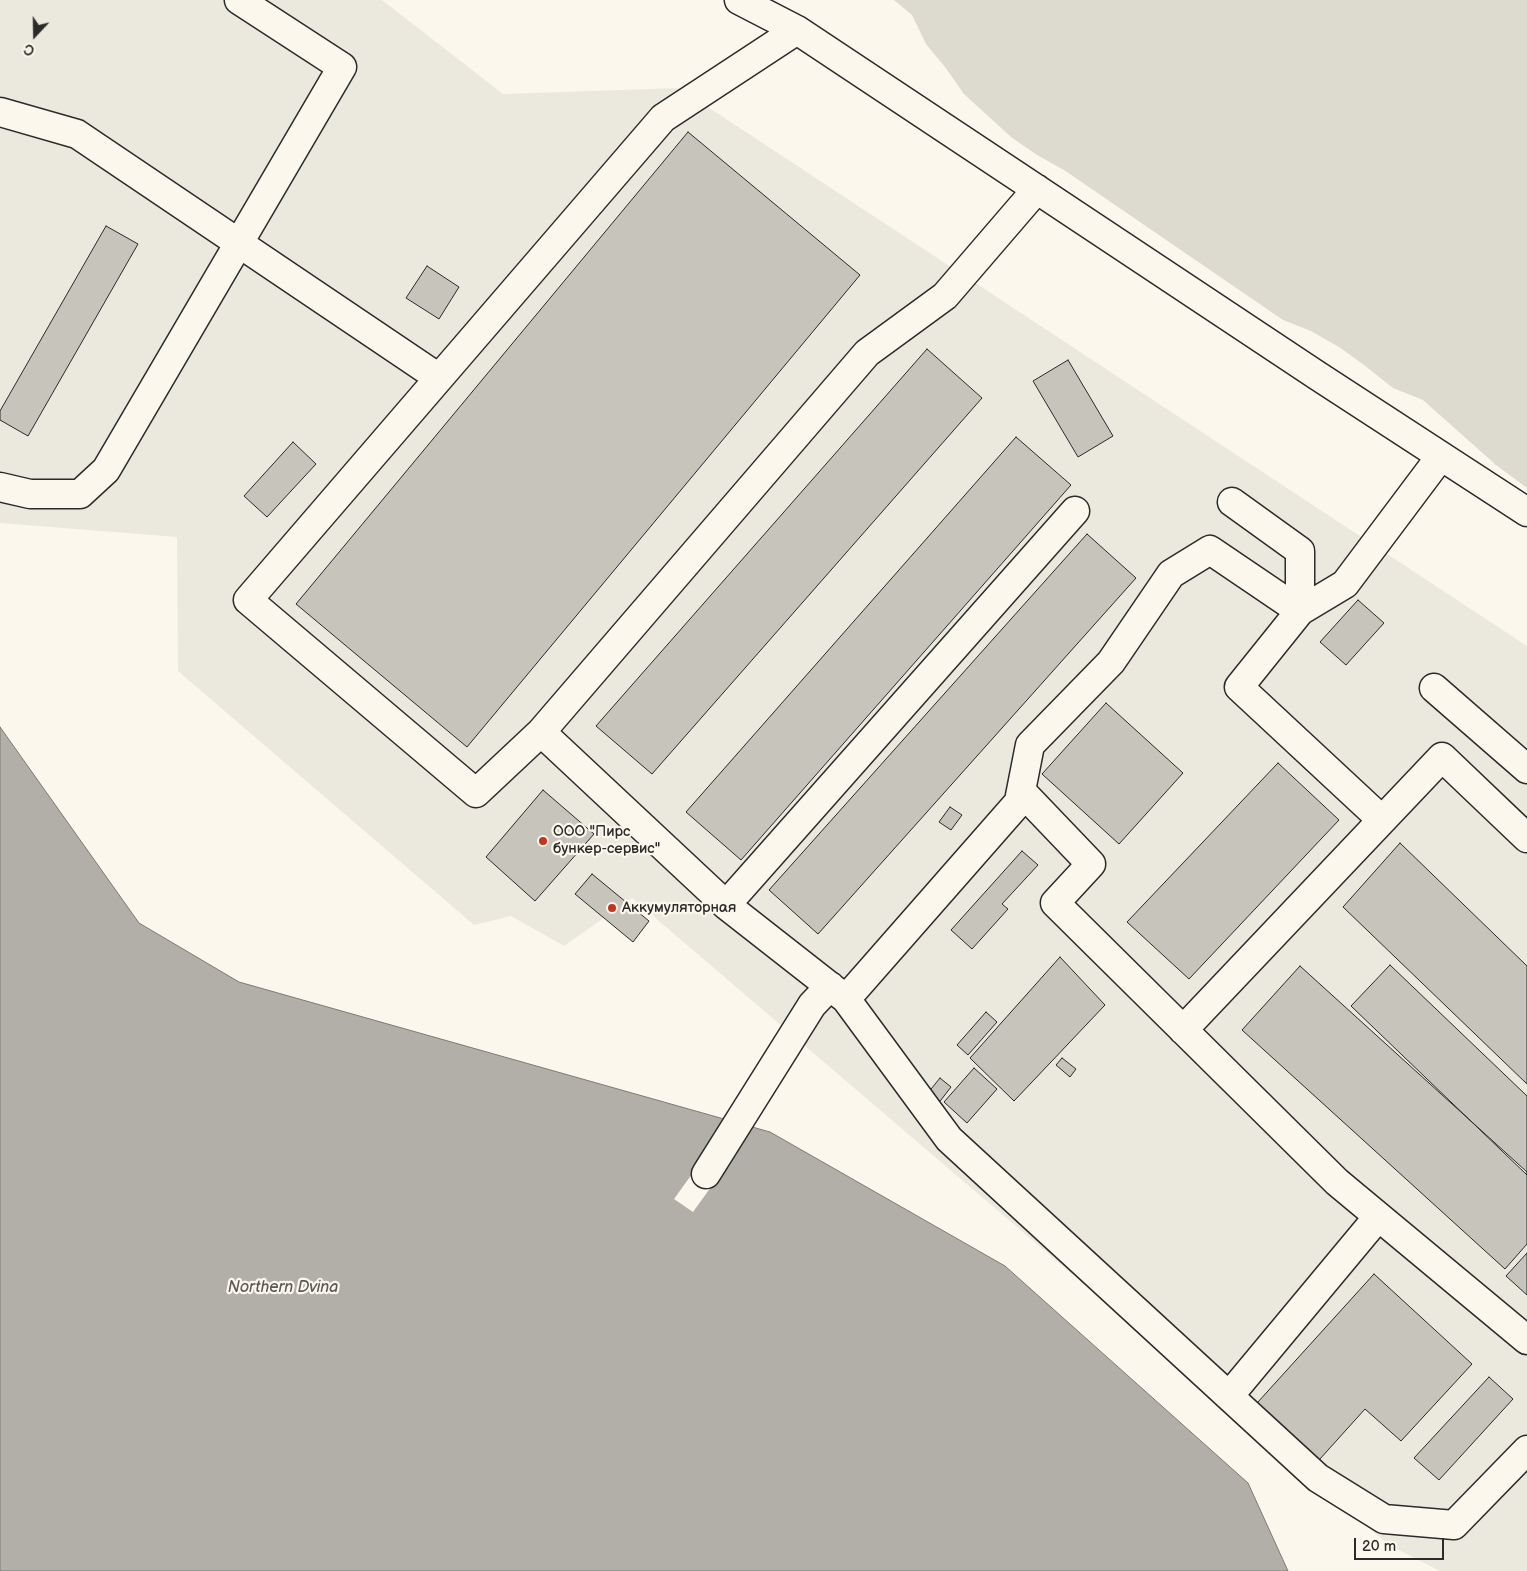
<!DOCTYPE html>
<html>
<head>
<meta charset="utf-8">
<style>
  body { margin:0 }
  #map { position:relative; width:1527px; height:1571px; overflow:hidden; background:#fbf7ec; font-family:"Balsamiq Sans",sans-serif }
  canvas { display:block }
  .north { position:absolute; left:10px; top:10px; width:50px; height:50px; -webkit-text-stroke:4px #fbf7ec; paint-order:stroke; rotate:201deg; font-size:14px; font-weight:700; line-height:20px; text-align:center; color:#2b2b2b }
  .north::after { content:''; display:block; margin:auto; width:18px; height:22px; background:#2b2b2b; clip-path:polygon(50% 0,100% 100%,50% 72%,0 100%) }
  .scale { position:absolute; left:1354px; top:1538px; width:90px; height:22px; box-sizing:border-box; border:2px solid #2b2b2b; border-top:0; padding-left:6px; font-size:15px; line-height:18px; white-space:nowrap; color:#2b2b2b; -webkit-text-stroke:4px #fbf7ec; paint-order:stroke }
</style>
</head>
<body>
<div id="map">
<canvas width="1527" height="1571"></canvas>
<div class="north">С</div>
<div class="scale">20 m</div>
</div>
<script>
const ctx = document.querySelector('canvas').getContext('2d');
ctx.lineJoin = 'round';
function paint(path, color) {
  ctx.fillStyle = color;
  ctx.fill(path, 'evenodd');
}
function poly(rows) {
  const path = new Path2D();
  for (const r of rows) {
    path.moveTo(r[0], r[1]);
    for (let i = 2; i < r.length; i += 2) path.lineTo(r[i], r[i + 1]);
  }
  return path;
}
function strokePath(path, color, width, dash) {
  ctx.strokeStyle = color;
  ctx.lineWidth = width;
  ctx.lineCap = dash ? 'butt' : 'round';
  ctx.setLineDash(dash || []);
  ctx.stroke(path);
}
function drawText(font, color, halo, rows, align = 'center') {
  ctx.font = font + ' "Balsamiq Sans",sans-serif';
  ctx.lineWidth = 4.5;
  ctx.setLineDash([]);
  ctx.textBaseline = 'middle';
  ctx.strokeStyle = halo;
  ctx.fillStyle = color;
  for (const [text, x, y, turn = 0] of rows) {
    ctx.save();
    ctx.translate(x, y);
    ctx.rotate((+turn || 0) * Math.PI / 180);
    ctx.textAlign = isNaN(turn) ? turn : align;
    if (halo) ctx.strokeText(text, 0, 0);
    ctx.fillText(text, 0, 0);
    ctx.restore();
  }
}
paint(poly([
  [0,0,382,0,503,94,679,88,1527,646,1527,1571,1440,1571,1389,1545,632,898,564,946,511,916,474,925,178,671,177,537,0,523]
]), '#ebe8de');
paint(poly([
  [894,0,1527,0,1527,488,1496,465,1423,400,1393,388,1364,365,1339,347,1311,331,1283,320,1064,170,1037,155,1011,137,964,94,945,67,926,44,912,15]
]), '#dddad0');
const water = poly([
  [0,727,139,923,239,982,770,1132,1005,1266,1248,1483,1288,1571,0,1571,0,727]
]);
paint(water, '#b1afa7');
strokePath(water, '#7b7a75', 1);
paint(poly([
  [692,1174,711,1187,693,1212,674,1199]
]), '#fbf7ec');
const building = poly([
  [688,132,860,275,467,747,296,604,688,132],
  [106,226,138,244,28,436,0,420,0,411,106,226],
  [427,266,459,287,439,319,406,298,427,266],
  [927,349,982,398,652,774,596,726,927,349],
  [1068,360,1113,436,1078,457,1033,381,1068,360],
  [1016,437,1071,485,741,860,686,812,1016,437],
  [293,442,316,464,267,517,244,496,293,442],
  [1087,534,1136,578,818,934,769,890,1087,534],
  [1358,600,1384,623,1346,665,1320,642,1358,600],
  [1106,703,1183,773,1119,844,1042,774,1106,703],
  [1278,763,1339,820,1189,979,1127,922,1278,763],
  [543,790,594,834,535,901,486,857,543,790],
  [950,807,962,815,951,830,939,822,950,807],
  [1400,843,1527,966,1527,1084,1343,907,1400,843],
  [1022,851,1038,865,1002,904,1008,909,972,949,951,930,1022,851],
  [592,874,649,921,633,942,575,894,592,874],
  [1060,957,1105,1005,1014,1101,970,1058,1060,957],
  [1390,965,1527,1096,1527,1175,1351,1006,1390,965],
  [1300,966,1527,1172,1527,1244,1505,1269,1242,1030,1300,966],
  [986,1012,997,1022,968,1055,957,1045,986,1012],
  [1062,1058,1076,1069,1070,1077,1056,1065,1062,1058],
  [974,1068,997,1089,967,1123,944,1102,974,1068],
  [940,1078,951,1087,934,1109,923,1099,940,1078],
  [1527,1253,1527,1295,1506,1276,1527,1253],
  [1374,1274,1472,1364,1401,1441,1365,1409,1310,1470,1248,1413,1374,1274],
  [1489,1377,1513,1399,1439,1480,1414,1458,1489,1377]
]);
paint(building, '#c7c4bc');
strokePath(building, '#2b2b2b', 1);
const minor = poly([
  [739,0,797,30,1318,376,1527,512],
  [797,30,663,118,248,600,476,793,541,732,867,353,945,296,1037,189],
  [0,112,77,134,439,378],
  [0,487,30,494,80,494,106,470,342,67,239,0],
  [1232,502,1300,551,1300,611,1239,687,1382,820],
  [1434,688,1527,769],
  [541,732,726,905,1075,511],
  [1019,801,1030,745,1111,662,1171,574,1210,550,1300,611,1345,584,1441,456],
  [726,905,846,999,1025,795,1091,864,1055,903,1337,1182,1527,1340],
  [846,999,949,1139,1318,1478,1384,1519,1454,1525,1527,1450],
  [1183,1030,1442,757,1527,838],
  [706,1174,812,1005,830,986],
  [1229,1396,1378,1217]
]);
strokePath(minor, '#2b2b2b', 31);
strokePath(minor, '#fbf7ec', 28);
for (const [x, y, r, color] of [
  [543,841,5,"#c8321e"],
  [612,908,5,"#c8321e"]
]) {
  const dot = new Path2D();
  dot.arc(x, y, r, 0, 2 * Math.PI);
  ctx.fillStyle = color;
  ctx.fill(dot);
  strokePath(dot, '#fbf7ec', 2);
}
drawText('15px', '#2b2b2b', '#fbf7ec', [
  ["ООО \"Пирс",553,832],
  ["бункер-сервис\"",553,849],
  ["Аккумуляторная",622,908]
], 'left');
drawText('italic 16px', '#5a5956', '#fbf7ec', [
  ["Northern Dvina",283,1288]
]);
</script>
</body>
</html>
